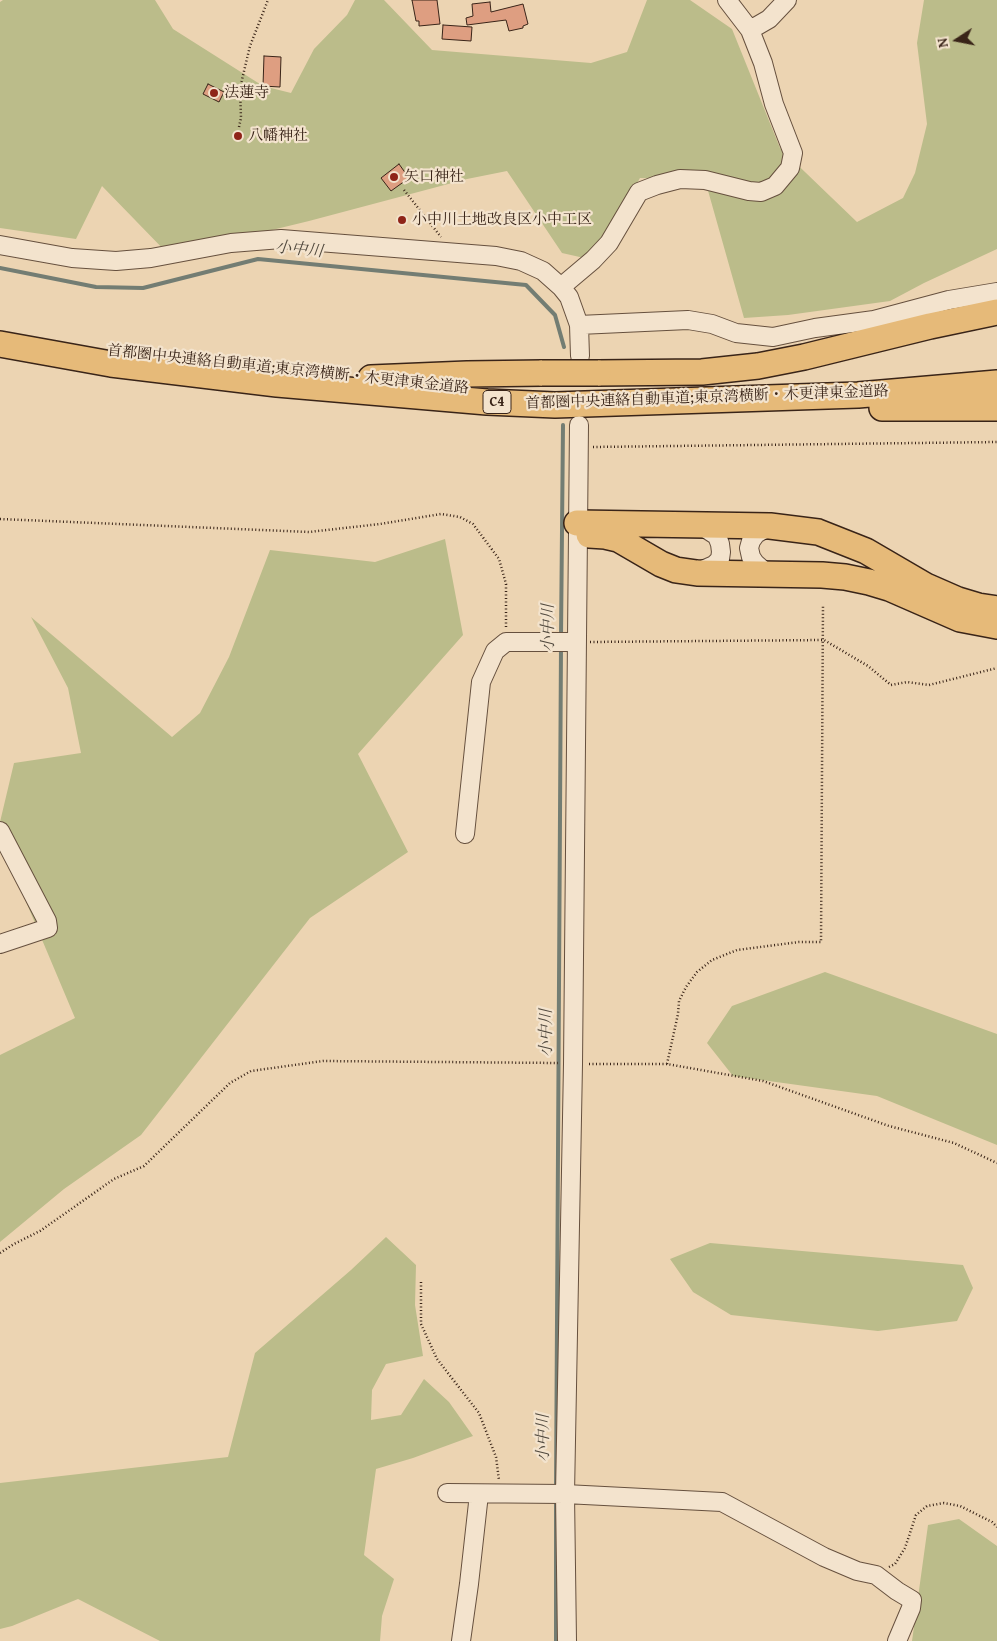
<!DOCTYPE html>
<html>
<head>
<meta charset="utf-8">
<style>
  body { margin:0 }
  #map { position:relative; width:997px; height:1641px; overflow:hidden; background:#ecd4b2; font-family:"Gentium Book Plus",serif }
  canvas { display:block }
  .north { position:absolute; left:932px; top:15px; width:50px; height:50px; -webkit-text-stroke:4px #f3e3cd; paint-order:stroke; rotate:259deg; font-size:14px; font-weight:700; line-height:20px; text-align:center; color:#392418 }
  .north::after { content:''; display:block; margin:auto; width:18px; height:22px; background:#392418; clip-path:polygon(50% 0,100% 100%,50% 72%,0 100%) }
</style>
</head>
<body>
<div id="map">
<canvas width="997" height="1641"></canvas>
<div class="north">N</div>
</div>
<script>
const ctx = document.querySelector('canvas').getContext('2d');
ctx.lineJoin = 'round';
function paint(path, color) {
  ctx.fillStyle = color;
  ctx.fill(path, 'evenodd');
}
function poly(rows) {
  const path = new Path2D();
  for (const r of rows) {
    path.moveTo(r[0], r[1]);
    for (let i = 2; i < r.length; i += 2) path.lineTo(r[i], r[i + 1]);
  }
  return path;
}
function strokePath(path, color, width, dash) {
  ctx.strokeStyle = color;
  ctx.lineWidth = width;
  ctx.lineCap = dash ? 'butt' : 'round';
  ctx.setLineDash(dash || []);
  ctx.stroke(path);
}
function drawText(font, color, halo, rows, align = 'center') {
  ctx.font = font + ' "Gentium Book Plus","Noto Serif JP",serif';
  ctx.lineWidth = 4.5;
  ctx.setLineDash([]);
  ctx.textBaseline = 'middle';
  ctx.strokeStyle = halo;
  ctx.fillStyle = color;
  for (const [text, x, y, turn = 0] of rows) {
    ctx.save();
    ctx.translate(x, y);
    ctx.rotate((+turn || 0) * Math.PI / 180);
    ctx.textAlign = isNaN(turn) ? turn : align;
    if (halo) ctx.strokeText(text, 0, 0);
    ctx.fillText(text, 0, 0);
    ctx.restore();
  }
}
paint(poly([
  [3,0,155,0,173,29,263,86,291,93,314,49,347,15,355,0,384,0,432,50,591,63,627,52,647,0,690,0,732,29,780,148,857,222,903,198,915,173,927,124,917,43,924,0,997,0,997,249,924,283,890,301,788,315,744,318,705,180,640,178,593,260,562,253,507,171,467,179,309,221,169,255,102,186,76,239,0,228,0,2],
  [445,539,463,635,358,754,408,852,310,918,141,1135,64,1189,0,1242,0,1055,75,1018,0,840,0,822,14,763,81,753,68,688,31,617,172,737,200,713,229,657,270,550,375,562],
  [825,972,997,1034,997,1145,877,1096,733,1076,707,1043,732,1006],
  [386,1237,416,1265,415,1305,423,1356,386,1364,372,1390,371,1420,401,1415,424,1379,449,1402,473,1436,413,1458,376,1469,364,1555,394,1579,382,1616,380,1641,160,1641,78,1599,12,1626,0,1629,0,1483,228,1457,255,1353,351,1270],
  [710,1243,963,1265,973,1288,957,1321,878,1331,731,1315,693,1292,670,1259],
  [959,1519,997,1546,997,1641,912,1641,928,1525]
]), '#bbbc8a');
strokePath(poly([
  [0,268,96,287,143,288,258,259,526,285,555,315,564,347],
  [561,636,563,425],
  [556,1489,561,646],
  [556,1641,556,1498]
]), '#737d73', 4);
const building = poly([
  [412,0,437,0,440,24,419,26,419,21,416,21,412,0],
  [490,2,491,12,523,4,528,24,523,26,523,28,509,31,506,20,467,25,466,18,473,16,472,4,490,2],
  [443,25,472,27,471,41,442,39,443,25],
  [264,56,281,57,280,87,263,86,264,56],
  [208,84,224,92,219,102,203,94,208,84],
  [399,164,409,178,391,191,381,178,399,164]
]);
paint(building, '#de9e81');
strokePath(building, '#392418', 1);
const minor = poly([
  [750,30,769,19,787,0],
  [0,245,72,258,116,261,151,258,231,243,281,239,496,256,521,261,543,271,561,287,569,297,579,325,580,356],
  [561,287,593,260,609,243,639,192,657,185,680,179,705,180,749,191,761,192,775,186,790,168,793,153,774,104,763,63,750,30,727,0],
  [579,325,688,320,712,324,736,333,773,337,815,328,874,320,949,300,997,292],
  [770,526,756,534,751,541,749,548,751,557,755,563,763,570,772,574],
  [698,572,714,565,720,559,721,552,720,544,717,536,700,525],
  [0,831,47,921,48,928,0,944],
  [465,834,481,682,495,651,506,642,576,642],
  [447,1493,565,1494,722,1502,824,1557,857,1571,876,1575,897,1591,912,1600,911,1608,897,1641],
  [461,1641,469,1584,479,1494],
  [567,1641,565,1494,573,1064,579,425]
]);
const highway = poly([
  [0,344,111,364,277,384,487,402,555,405,858,395,997,383],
  [598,373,702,372,758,366,804,357,930,326,997,312],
  [371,378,467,374,542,373],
  [882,408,997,408],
  [577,523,770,526,818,532,866,551,926,586,958,600,978,606,997,609],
  [589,535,605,536,618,539,661,564,676,570,697,573,822,575,845,577,869,582,889,588,960,619,997,626]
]);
strokePath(minor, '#66503e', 20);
strokePath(highway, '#392418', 28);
strokePath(poly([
  [239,127,241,118,240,88,250,46,268,0],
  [404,190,441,237],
  [593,447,997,442],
  [0,519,309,532,380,524,441,514,460,517,473,524,499,559,506,584,506,629],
  [590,642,824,640,868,666,891,685,907,682,929,685,997,668],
  [589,1064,667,1064,763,1081,889,1126,954,1143,997,1163],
  [667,1064,678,1014,679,1001,686,987,697,972,712,960,737,950,799,942,821,942,823,605],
  [0,1253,14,1244,40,1231,114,1179,144,1166,230,1083,251,1071,323,1061,558,1063],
  [421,1282,421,1324,437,1359,479,1413,496,1457,499,1480],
  [889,1567,895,1564,905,1548,916,1515,927,1506,944,1503,960,1506,992,1522,997,1527]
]), '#392418', 2.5, [1, 2.5]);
strokePath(minor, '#f3e3cd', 18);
strokePath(highway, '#e6ba79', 25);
const highwayBridge = poly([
  [542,373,598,373]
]);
strokePath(highwayBridge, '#392418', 28, []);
strokePath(highwayBridge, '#e6ba79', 25);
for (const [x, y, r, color] of [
  [214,93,5,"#8f2418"],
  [238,136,5,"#8f2418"],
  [394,177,5,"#8f2418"],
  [402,220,5,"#8f2418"]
]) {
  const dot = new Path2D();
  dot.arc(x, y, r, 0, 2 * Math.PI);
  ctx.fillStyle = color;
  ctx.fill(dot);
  strokePath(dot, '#f3e3cd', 2);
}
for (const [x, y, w] of [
  [497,402,28]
]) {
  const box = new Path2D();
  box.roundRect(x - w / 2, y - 11.5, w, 23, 4);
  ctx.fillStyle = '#f3e3cd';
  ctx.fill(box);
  strokePath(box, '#392418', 1);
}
drawText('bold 14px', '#392418', null, [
  ["C4",497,402]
]);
drawText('15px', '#392418', '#f3e3cd', [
  ["法蓮寺",224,93],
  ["八幡神社",248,136],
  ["矢口神社",404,177],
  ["小中川土地改良区小中工区",412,220]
], 'left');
drawText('15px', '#392418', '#f3e3cd', [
  ["首都圏中央連絡自動車道;東京湾横断・木更津東金道路",288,370,6],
  ["首都圏中央連絡自動車道;東京湾横断・木更津東金道路",707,398,-2]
]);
drawText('italic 16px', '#51493e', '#f3e3cd', [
  ["小中川",299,250,6],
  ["小中川",549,628,-90],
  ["小中川",547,1033,-90],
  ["小中川",544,1438,-90]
]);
</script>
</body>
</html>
